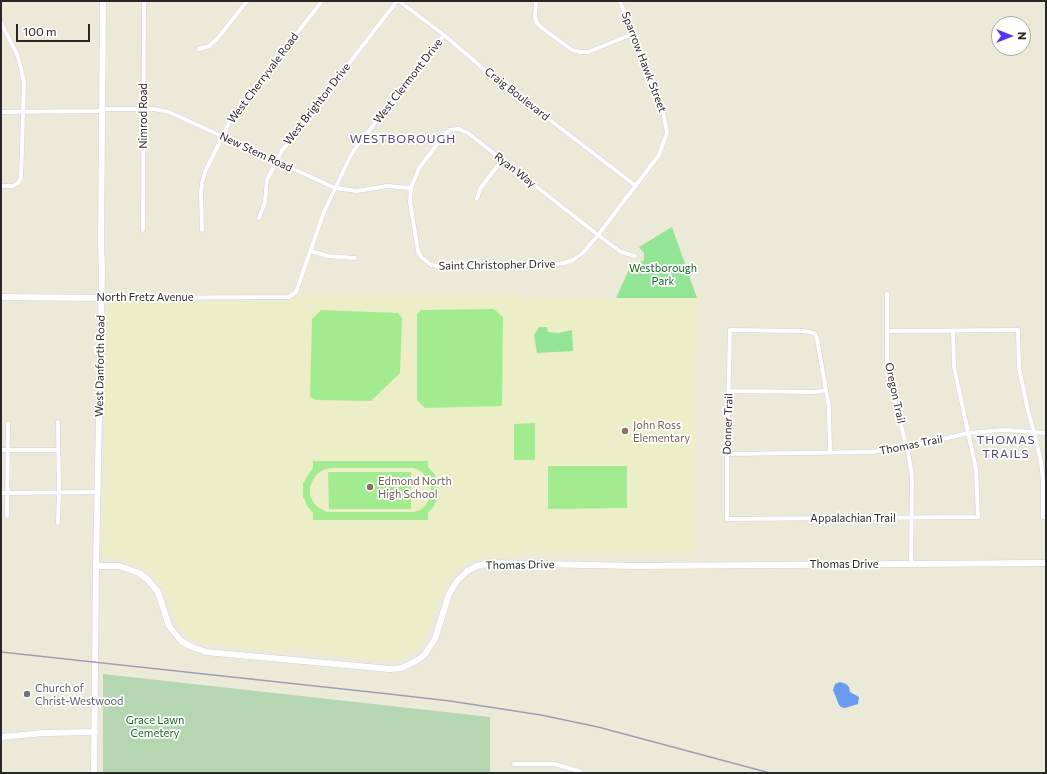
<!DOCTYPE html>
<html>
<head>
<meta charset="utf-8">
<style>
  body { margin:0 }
  #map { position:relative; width:1047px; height:774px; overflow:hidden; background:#ebead9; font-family:Commissioner,sans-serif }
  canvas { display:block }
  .frame { position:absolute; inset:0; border:2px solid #282828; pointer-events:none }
  .north { position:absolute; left:991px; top:16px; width:40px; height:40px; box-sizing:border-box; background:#fff; border:1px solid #a9a9a9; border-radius:50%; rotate:90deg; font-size:11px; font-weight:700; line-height:16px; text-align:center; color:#282828 }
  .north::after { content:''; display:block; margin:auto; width:14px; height:18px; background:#5834fe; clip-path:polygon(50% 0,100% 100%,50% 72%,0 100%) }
  .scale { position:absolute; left:16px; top:24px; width:74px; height:18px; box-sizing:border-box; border:2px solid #282828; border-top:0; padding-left:5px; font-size:12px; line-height:14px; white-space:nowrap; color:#282828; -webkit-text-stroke:3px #fff; paint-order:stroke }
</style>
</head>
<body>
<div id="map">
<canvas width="1047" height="774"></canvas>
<div class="frame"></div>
<div class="north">N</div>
<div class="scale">100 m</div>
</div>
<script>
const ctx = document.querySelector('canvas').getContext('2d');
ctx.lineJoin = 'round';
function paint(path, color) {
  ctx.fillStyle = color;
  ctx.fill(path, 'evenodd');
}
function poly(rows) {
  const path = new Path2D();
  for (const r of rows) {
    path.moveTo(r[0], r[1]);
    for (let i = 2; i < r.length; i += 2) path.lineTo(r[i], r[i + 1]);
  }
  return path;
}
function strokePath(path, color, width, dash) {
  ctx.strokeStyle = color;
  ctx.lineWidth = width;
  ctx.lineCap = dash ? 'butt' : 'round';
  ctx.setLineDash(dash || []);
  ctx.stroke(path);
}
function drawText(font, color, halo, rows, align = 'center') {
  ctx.font = font + ' Commissioner,sans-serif';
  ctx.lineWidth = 3.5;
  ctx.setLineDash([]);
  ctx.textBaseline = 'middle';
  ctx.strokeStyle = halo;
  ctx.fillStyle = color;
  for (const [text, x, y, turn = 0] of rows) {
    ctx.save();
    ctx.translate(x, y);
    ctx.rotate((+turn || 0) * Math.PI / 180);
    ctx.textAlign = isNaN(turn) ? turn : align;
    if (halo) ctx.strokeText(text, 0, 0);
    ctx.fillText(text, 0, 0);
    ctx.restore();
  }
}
paint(poly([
  [304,295,520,295,520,298,697,298,694,553,520,553,516,557,489,556,471,561,459,568,445,584,431,622,421,644,414,653,404,660,392,661,307,653,303,649,291,648,282,652,207,644,191,639,178,627,166,594,163,587,154,576,138,564,117,558,102,556,107,308,110,304,117,302,248,302,288,300]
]), '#eceec8');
paint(poly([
  [672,227,697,298,616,298,632,263,638,263,643,261,644,259,644,253,639,247],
  [539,327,547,327,548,332,558,333,572,330,573,351,537,353,534,335]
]), '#94e496');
paint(poly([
  [103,674,490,717,490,773,103,773]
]), '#b4d6b0');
paint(poly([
  [494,309,503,317,502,406,425,408,417,400,417,314,421,310],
  [321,310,398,313,402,318,400,373,371,401,316,400,310,397,312,319],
  [535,423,535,460,514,460,514,424],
  [313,461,428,461,428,467,435,475,439,486,438,497,434,506,428,513,428,520,313,520,313,513,307,506,304,498,303,498,303,482,304,482,308,475,313,468],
  [331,468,414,468,422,472,430,481,431,495,426,505,420,510,413,512,327,512,319,508,313,502,310,495,310,487,313,480,317,474,323,470],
  [548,466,627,466,627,508,548,509],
  [328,472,411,472,411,509,329,509]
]), '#a2ec8f');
paint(poly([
  [840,682,846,684,849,687,850,692,859,697,858,704,845,708,841,707,839,705,833,690,835,684]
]), '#699bf1');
const street = poly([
  [399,1,444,35,485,70,636,186],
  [536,1,535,17,537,23,542,28,572,50,580,52,588,52,633,34],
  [620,1,663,111,667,133,659,155,598,235,584,252,573,260,564,263,547,265,444,267,431,265,421,257,418,251,410,202,411,188,419,168,446,133,449,130,459,129,468,133,598,235,621,252,635,256],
  [1,23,17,54,21,68,24,83,21,178,18,183,13,186,1,186],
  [199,49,209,46,218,38,247,1],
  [102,109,154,109,169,112,335,188,357,191,387,186,411,188],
  [1,112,102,111],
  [477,199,480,189,502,160],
  [259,218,265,202,267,180,281,152,397,1],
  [143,230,144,1],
  [202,230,201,194,202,183,205,172,229,123,238,109,322,1],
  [311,251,327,256,355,258],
  [887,294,887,361,891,385,909,457,912,477,911,564],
  [101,298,289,297,296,292,324,212,350,157,357,146,444,35],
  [887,331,1018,330,1019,368,1028,411,1034,432,1041,462,1043,480,1043,517,1046,517],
  [729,391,816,392,826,390],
  [1,450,58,450],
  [830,452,829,407,817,339,815,334,810,332,802,331,730,330,727,454,727,519,978,517,976,469,954,367,953,331],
  [727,454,871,452,907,447,969,433,1005,430,1046,433],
  [1,493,97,492],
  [7,516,8,424],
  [58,523,59,492,58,422],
  [514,764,554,764,579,771,582,773]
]);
const secondary = poly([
  [1,297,101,298],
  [96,566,119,566,139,573,147,579,158,592,169,626,181,641,192,647,206,652,390,669,401,668,410,664,418,660,425,654,435,639,449,594,457,581,467,571,477,566,490,563,637,566,1046,563],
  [1,737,44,733,95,732],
  [94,773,96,566,102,270,101,244,103,1]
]);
strokePath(street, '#d2cfe2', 5);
strokePath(secondary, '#d2cfe2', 7);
strokePath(street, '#fff', 4);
strokePath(secondary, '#fff', 6);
strokePath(poly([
  [1,652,389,694,450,701,541,715,598,727,770,773]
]), '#a19cb3', 1.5);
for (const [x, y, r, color] of [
  [625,431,4,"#8d6e63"],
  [370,487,4,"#8d6e63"],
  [27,694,4,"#6b7280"]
]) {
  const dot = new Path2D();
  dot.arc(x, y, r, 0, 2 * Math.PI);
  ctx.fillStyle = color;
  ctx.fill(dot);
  strokePath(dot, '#fff', 1.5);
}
drawText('11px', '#282828', '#fff', [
  ["Sparrow Hawk Street",644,62,69],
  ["West Cherryvale Road",263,78,-53],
  ["West Clermont Drive",408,81,-52],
  ["Craig Boulevard",517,94,38],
  ["West Brighton Drive",317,104,-52],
  ["Nimrod Road",143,116,-90],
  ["New Stem Road",256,152,25],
  ["Ryan Way",515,170,38],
  ["Saint Christopher Drive",497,265,-1],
  ["North Fretz Avenue",145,297],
  ["West Danforth Road",100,366,-89],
  ["Oregon Trail",895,393,78],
  ["Donner Trail",728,424,-88],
  ["Thomas Trail",911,445,-11],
  ["Appalachian Trail",853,518],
  ["Thomas Drive",844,564],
  ["Thomas Drive",520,565,-1]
]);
drawText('11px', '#186624', '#fff', [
  ["Westborough",663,268],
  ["Park",663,281],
  ["Grace Lawn",155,720],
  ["Cemetery",155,733]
]);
drawText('11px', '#785e54', '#fff', [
  ["John Ross",633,425],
  ["Elementary",633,438],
  ["Edmond North",378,481],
  ["High School",378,494]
], 'left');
drawText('11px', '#5b616d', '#fff', [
  ["Church of",35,688],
  ["Christ-Westwood",35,701]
], 'left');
ctx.letterSpacing = '1px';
drawText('12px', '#51487a', '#fff', [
  ["WESTBOROUGH",403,139],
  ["THOMAS",1006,440],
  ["TRAILS",1006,454]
]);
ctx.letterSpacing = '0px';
</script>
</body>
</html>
